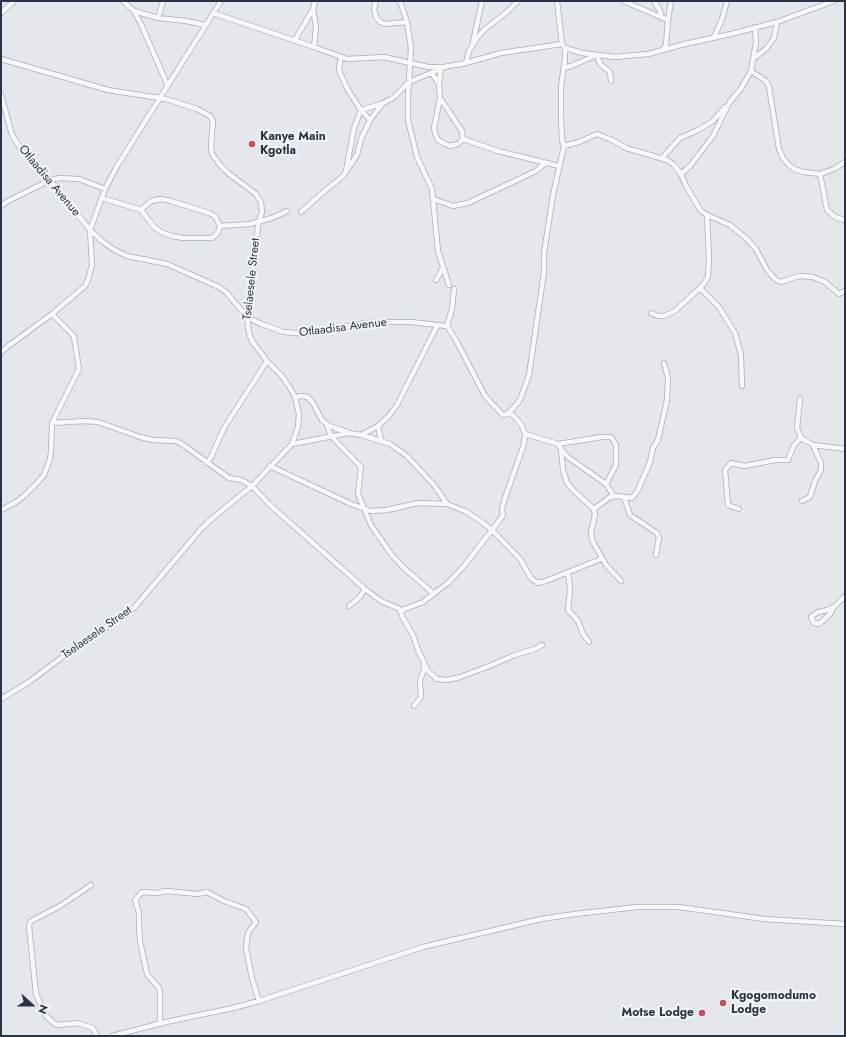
<!DOCTYPE html>
<html>
<head>
<meta charset="utf-8">
<style>
  body { margin:0 }
  #map { position:relative; width:846px; height:1037px; overflow:hidden; background:#e4e7ec; font-family:Jost,sans-serif }
  canvas { display:block }
  .frame { position:absolute; inset:0; border:2px solid #2b3445; pointer-events:none }
  .north { position:absolute; left:12px; top:985px; width:40px; height:40px; -webkit-text-stroke:3px #f4f6f9; paint-order:stroke; rotate:111deg; font-size:11px; font-weight:700; line-height:16px; text-align:center; color:#2b3445 }
  .north::after { content:''; display:block; margin:auto; width:14px; height:18px; background:#2b3445; clip-path:polygon(50% 0,100% 100%,50% 72%,0 100%) }
</style>
</head>
<body>
<div id="map">
<canvas width="846" height="1037"></canvas>
<div class="frame"></div>
<div class="north">N</div>
</div>
<script>
const ctx = document.querySelector('canvas').getContext('2d');
ctx.lineJoin = 'round';
function poly(rows) {
  const path = new Path2D();
  for (const r of rows) {
    path.moveTo(r[0], r[1]);
    for (let i = 2; i < r.length; i += 2) path.lineTo(r[i], r[i + 1]);
  }
  return path;
}
function strokePath(path, color, width, dash) {
  ctx.strokeStyle = color;
  ctx.lineWidth = width;
  ctx.lineCap = dash ? 'butt' : 'round';
  ctx.setLineDash(dash || []);
  ctx.stroke(path);
}
function drawText(font, color, halo, rows, align = 'center') {
  ctx.font = font + ' Jost,sans-serif';
  ctx.lineWidth = 4;
  ctx.setLineDash([]);
  ctx.textBaseline = 'middle';
  ctx.strokeStyle = halo;
  ctx.fillStyle = color;
  for (const [text, x, y, turn = 0] of rows) {
    ctx.save();
    ctx.translate(x, y);
    ctx.rotate((+turn || 0) * Math.PI / 180);
    ctx.textAlign = isNaN(turn) ? turn : align;
    if (halo) ctx.strokeText(text, 0, 0);
    ctx.fillText(text, 0, 0);
    ctx.restore();
  }
}
const street = poly([
  [123,1,134,11,158,18,186,21,205,25],
  [376,1,374,9,376,17,380,22,385,24,407,22],
  [400,1,407,22,411,48,408,96,408,120,417,157,432,189,438,251,449,285],
  [557,1,562,44,565,48,582,53,615,57,648,54,685,44,731,34,777,22,834,1],
  [623,1,668,20],
  [654,1,660,11,662,18],
  [313,9,316,27,314,47],
  [134,11,141,24,167,84],
  [1,13,14,1],
  [213,13,314,47,347,59,384,57,428,67,444,67,466,63,501,53,562,44],
  [158,18,163,1],
  [714,37,722,19,727,1],
  [295,40,313,9,315,1],
  [473,42,482,1],
  [663,49,666,45,668,20,671,1],
  [341,57,339,69,340,73,348,90,361,110,370,120],
  [754,58,766,49,774,38,777,22],
  [1,59,108,90,166,99,197,109,210,116,213,121,211,146,212,154,220,165,228,173,256,194,261,202,262,212,259,221,254,253,253,280,247,317,249,333,252,341,267,361,281,375,289,386,295,397,299,414,298,427,292,444,252,486,215,516,201,529,134,608,115,622,85,640,29,682,1,699],
  [466,63,469,51,477,38,485,29,507,12,518,1],
  [563,68,571,66,597,55,600,64,610,72,611,81],
  [751,71,766,81,769,87,779,149,783,158,788,164,794,169,804,172,820,174,834,169,845,162],
  [432,73,439,84,440,98],
  [439,84,441,68],
  [1,94,12,135,21,149,50,180,90,230,102,241,113,249,127,256,167,264,219,287,226,292,247,317,261,324,284,332,306,334,365,323,390,322,411,322,447,326,456,340,485,396,503,415,509,413,514,416,522,426,525,434,524,444,505,498,502,509,503,515,499,521,464,566,449,582,423,602,402,610,381,601,365,589,270,505,252,486,241,480,229,478,182,444,176,441,153,440,140,437,98,422,84,421,52,423],
  [440,98,462,131,463,139,458,144,450,146,445,144,438,140,436,136,434,128,440,98],
  [463,139,498,151,559,166],
  [564,146,579,142,597,134,612,140,626,148,667,160,674,165,681,174,686,186,701,211,707,215,730,225,747,239,756,249,767,270,776,280,781,282,799,276,813,277,825,282,839,294,845,291],
  [662,158,680,138,698,130,712,122,725,107],
  [346,171,354,128,361,110,381,104],
  [681,174,690,166,713,136,729,103,742,87,751,71,756,43,755,27],
  [820,174,827,210,835,217,845,220],
  [102,198,141,210,151,201,161,199,171,201,209,213,215,216,220,226],
  [433,199,453,206,468,203,536,171,545,163],
  [1,206,8,201,50,180,60,178,79,179,105,189],
  [141,210,155,228,163,233,172,236,183,238,212,238,218,233,220,226,250,224,272,218,287,211],
  [301,212,321,194,343,176,357,155,361,139,370,120,383,103,393,98,409,82,443,68],
  [436,280,443,268],
  [700,288,719,307,735,333,741,355,742,386],
  [651,313,658,316,663,316,669,314,676,310,703,285,708,277,709,258,707,215],
  [447,326,452,309,454,289],
  [1,353,7,347,52,314,85,286,88,280,92,265,90,230,105,189,117,166,221,1],
  [295,397,302,396,308,397,313,403,322,420,329,426,347,432],
  [800,399,797,428,801,438,813,445,845,449],
  [509,413,520,400,529,375,544,272,544,253,553,195,564,146,562,140,561,116,561,87,565,59,565,48],
  [326,423,331,436,361,467,358,494,371,525,391,554,404,568,434,594],
  [378,426,381,440],
  [525,434,558,444,561,449,563,470,567,483,575,492,594,509],
  [361,435,390,444,407,456,434,485,447,504,465,511,482,522,492,530,520,559,531,578,535,581,538,583,546,581,601,559],
  [292,444,349,433,361,435,378,426,388,417,397,405,437,326],
  [558,444,602,437,610,437,612,438,616,445,616,465,606,484],
  [561,449,568,457,606,484,614,496],
  [207,463,211,457,224,428,267,361],
  [270,466,351,504,371,511,387,510,418,503,447,504],
  [624,497,630,515,657,533,659,538,656,555],
  [802,501,810,497,815,481,821,470,821,463,813,445],
  [739,509,728,505,725,470,731,463,745,466,775,460,788,460,794,445,801,438],
  [1,510,16,502,24,496,38,482,44,475,50,459,51,452,52,423,79,369,74,337,71,333,52,314],
  [567,572,569,579,570,591,568,610,578,621,583,634,589,642],
  [621,581,606,565,592,540,591,532,595,515,594,509,610,497,617,496,632,498,638,490,650,462,653,448,658,440,667,400,668,378,664,363],
  [349,606,359,598,365,589],
  [834,607,830,614,819,624,814,623,811,617,818,612,827,610,834,607,845,596],
  [400,610,403,618,413,635,418,650,428,671,437,679,447,680,460,677,487,667,515,655,535,649,542,645],
  [414,706,421,697,420,680,424,670,424,665],
  [91,885,60,906,33,920,30,922,29,926,36,994,46,1016,55,1024,59,1025,77,1023,93,1028,97,1036],
  [160,1024,160,993,159,988,147,974,140,941,139,925,139,913,135,900,142,892,157,893,166,891,198,894,207,892,224,901,246,909,256,922,248,933,246,948,252,978,259,1001],
  [112,1036,166,1022,233,1008,259,1001,423,947,541,919,575,914,637,907,679,907,764,919,845,924]
]);
strokePath(street, '#a9aeb7', 6);
strokePath(street, '#f7f8fa', 4.5);
for (const [x, y, r, color] of [
  [252,144,4,"#d1495b"],
  [723,1003,4,"#d1495b"],
  [702,1013,4,"#d1495b"]
]) {
  const dot = new Path2D();
  dot.arc(x, y, r, 0, 2 * Math.PI);
  ctx.fillStyle = color;
  ctx.fill(dot);
  strokePath(dot, '#f4f6f9', 1.5);
}
drawText('bold 12px', '#2b3445', '#f4f6f9', [
  ["Kanye Main",260,137],
  ["Kgotla",260,151],
  ["Kgogomodumo",731,996],
  ["Lodge",731,1010],
  ["Motse Lodge",694,1013,"right"]
], 'left');
drawText('12px', '#2b3445', '#f4f6f9', [
  ["Otlaadisa Avenue",49,181,50],
  ["Tselaesele Street",252,279,-84],
  ["Otlaadisa Avenue",343,328,-7],
  ["Tselaesele Street",97,633,-35]
]);
</script>
</body>
</html>
